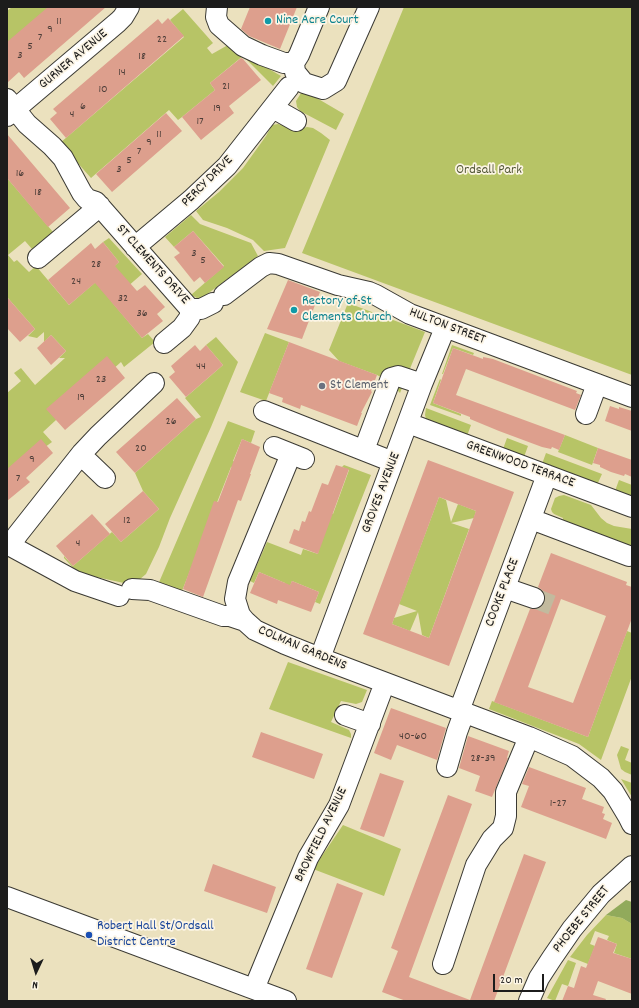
<!DOCTYPE html>
<html>
<head>
<meta charset="utf-8">
<style>
  body { margin:0 }
  #map { position:relative; width:639px; height:1008px; overflow:hidden; background:#ebe1be; font-family:Dekko,sans-serif }
  canvas { display:block }
  .frame { position:absolute; inset:0; border:8px solid #1c1c1c; pointer-events:none }
  .north { position:absolute; left:16px; top:952px; width:40px; height:40px; -webkit-text-stroke:3px #fcf5e5; paint-order:stroke; rotate:184deg; font-size:11px; font-weight:700; line-height:16px; text-align:center; color:#1c1c1c }
  .north::after { content:''; display:block; margin:auto; width:14px; height:18px; background:#1c1c1c; clip-path:polygon(50% 0,100% 100%,50% 72%,0 100%) }
  .scale { position:absolute; left:493px; top:974px; width:51px; height:18px; box-sizing:border-box; border:2px solid #1c1c1c; border-top:0; padding-left:5px; font-size:12px; line-height:14px; white-space:nowrap; color:#1c1c1c; -webkit-text-stroke:3px #fcf5e5; paint-order:stroke }
</style>
</head>
<body>
<div id="map">
<canvas width="639" height="1008"></canvas>
<div class="frame"></div>
<div class="north">N</div>
<div class="scale">20 m</div>
</div>
<script>
const ctx = document.querySelector('canvas').getContext('2d');
ctx.lineJoin = 'round';
function paint(path, color) {
  ctx.fillStyle = color;
  ctx.fill(path, 'evenodd');
}
function poly(rows) {
  const path = new Path2D();
  for (const r of rows) {
    path.moveTo(r[0], r[1]);
    for (let i = 2; i < r.length; i += 2) path.lineTo(r[i], r[i + 1]);
  }
  return path;
}
function strokePath(path, color, width, dash) {
  ctx.strokeStyle = color;
  ctx.lineWidth = width;
  ctx.lineCap = dash ? 'butt' : 'round';
  ctx.setLineDash(dash || []);
  ctx.stroke(path);
}
function drawText(font, color, halo, rows, align = 'center') {
  ctx.font = font + ' Dekko,sans-serif';
  ctx.lineWidth = 3.5;
  ctx.setLineDash([]);
  ctx.textBaseline = 'middle';
  ctx.strokeStyle = halo;
  ctx.fillStyle = color;
  for (const [text, x, y, turn = 0] of rows) {
    ctx.save();
    ctx.translate(x, y);
    ctx.rotate((+turn || 0) * Math.PI / 180);
    ctx.textAlign = isNaN(turn) ? turn : align;
    if (halo) ctx.strokeText(text, 0, 0);
    ctx.fillText(text, 0, 0);
    ctx.restore();
  }
}
paint(poly([
  [12,7,57,7,7,45,7,11],
  [404,7,632,7,632,375,302,253],
  [183,9,213,43,207,48,212,54,228,45,281,76,273,86,243,56,210,83,215,90,182,117,178,120,169,110,91,178,60,143,184,37,170,20],
  [303,90,344,114,336,130,300,111,297,107,296,101],
  [278,124,298,130,307,127,313,128,321,133,330,140,285,248,264,251,253,240,227,228,203,220,196,211,219,192,243,168,266,136,272,125],
  [7,178,53,232,32,249,25,241,8,255,14,262,17,260,29,272,36,266,69,305,119,262,103,242,109,238,142,274,111,301,142,338,148,334,155,342,124,367,121,362,56,420,43,432,52,442,7,475,7,393,21,381,14,373,21,368,35,385,65,358,59,358,66,351,51,335,44,342,44,332,37,338,28,336,35,329,7,297],
  [191,215,200,224,251,243,258,256,202,298,197,298,191,295,224,266,193,231,174,247,165,237],
  [348,303,425,332,400,393,390,382,377,375,339,361,329,350],
  [265,333,289,342,266,401,240,392],
  [216,337,238,362,211,427,170,518,159,547,146,574,133,585,78,573,64,558,64,556,73,566,112,532,121,542,159,509,143,491,135,473,196,419,201,417,185,398,223,365,206,345],
  [452,345,474,353,473,355,453,348,443,374,442,374],
  [440,379,441,380,433,403,461,414,461,416,430,405],
  [426,408,471,425,467,436,429,422,426,419,425,415],
  [228,421,255,431,251,443,242,439,233,461,241,465,231,467,182,591,157,587],
  [565,435,598,448,592,465,558,452],
  [507,438,528,446,524,457,503,449],
  [546,453,602,474,597,485,542,464],
  [344,465,371,475,320,604,315,602,319,592,292,581,288,591,285,583,259,572,254,583,250,581,267,542,301,555,303,549,318,554,322,510,333,514,349,470,342,467],
  [619,480,632,485,632,498,615,491],
  [564,495,591,505,601,518,607,523,614,526,632,529,632,549,562,523,563,518,554,514,552,512,551,509,555,498,559,496],
  [439,497,446,500,451,522,458,504,476,511,474,518,451,523,469,529,429,638,422,635,418,612,410,631,392,624,394,618,417,611,399,604],
  [627,631,632,633,632,676,601,760,579,744,489,709,492,701,588,737],
  [288,662,367,690,362,702,356,704,341,701,331,722,349,730,351,734,351,738,269,709],
  [621,746,629,749,625,760,632,763,632,775,625,772,621,769,617,755],
  [621,779,632,783,632,797],
  [343,825,401,849,384,896,313,869],
  [606,915,622,918,632,924,632,959,614,953,617,944,607,940,609,936,595,931,590,944,595,946,588,964,570,957,587,935],
  [568,960,576,963,568,986,562,984,555,1001,547,998]
]), '#b7c466');
paint(poly([
  [626,900,632,902,632,924,622,918,606,915]
]), '#91aa5b');
paint(poly([
  [48,7,106,7,24,78,19,72,7,83,7,42],
  [250,7,297,7,280,49,249,36,241,29],
  [168,18,184,36,66,138,50,119,57,113,53,109,158,19,162,24],
  [241,58,243,59,261,80,229,106,234,113,201,140,182,117,215,90,210,83],
  [166,113,182,131,112,192,96,174],
  [7,134,70,208,48,227,7,178],
  [193,231,224,267,205,283,200,277,194,282,174,257,180,253,174,247],
  [103,242,119,262,115,266,137,291,145,285,165,307,157,314,163,321,142,338,95,283,69,305,48,280,91,243,95,249],
  [288,280,320,292,302,339,267,329],
  [7,297,35,329,20,342,7,328],
  [51,335,66,351,51,365,37,348],
  [289,342,377,375,371,391,372,392,361,413,362,413,357,426,301,405,300,409,282,402,283,398,269,393],
  [195,345,200,351,206,345,223,365,186,397,169,377,175,372,171,366],
  [453,348,483,359,483,357,493,359,577,391,576,393,581,395,575,410,466,369,456,395,565,435,559,450,552,447,551,449,542,447,499,431,470,419,470,417,433,403],
  [107,356,125,378,65,430,46,409],
  [177,398,196,419,135,473,116,452],
  [610,406,619,409,619,407,632,411,632,431,605,421],
  [41,439,53,453,26,478,30,482,7,501,7,469],
  [242,439,260,447,250,474,251,474,241,501,238,500,203,597,183,589,214,501,218,502],
  [598,448,632,460,632,477,625,474,624,476,611,472,600,467,600,465,593,463],
  [428,460,514,492,449,666,363,634],
  [439,497,476,511,429,638,392,624],
  [336,465,349,469,318,554,289,543,294,529,299,531,302,521,305,522,309,511,311,512,322,483,328,485],
  [143,491,159,509,121,542,105,524],
  [92,514,110,534,73,566,56,546],
  [551,553,627,582,626,585,632,587,632,618,588,737,494,702,530,609,537,609,542,606,545,602,545,595,542,590,538,587],
  [561,599,606,616,573,703,528,687],
  [259,572,290,585,292,581,319,592,311,612,278,600,277,604,250,593],
  [391,708,446,728,437,760,397,745,391,760,374,753],
  [261,732,323,754,314,779,252,757],
  [468,736,509,751,507,758,508,758,492,797,475,791,480,776,459,768],
  [529,767,586,788,582,799,604,807,602,813,605,814,603,819,612,823,606,839,521,807,529,786,522,784],
  [380,773,404,781,384,837,360,829],
  [448,795,472,804,409,977,470,1000,524,854,546,862,494,1001,406,1001,382,992,398,951,391,948],
  [213,864,276,887,267,913,204,891],
  [337,883,363,893,332,978,306,969],
  [598,937,617,944,613,953,632,959,632,994,598,981,593,995,606,999,605,1001,562,1001,568,986,574,988,581,966,586,968]
]), '#dd9f8d');
strokePath(poly([
  [534,598,552,605]
]), '#c2ba9e', 20, [20, 10]);
const minor = poly([
  [217,7,216,17,219,25,243,46,262,55,284,63,294,63],
  [319,7,299,55,294,63,295,72,304,83,323,89,336,81,369,7],
  [7,99,27,124,52,146,63,158,82,193,87,199,96,202,190,309,190,317,182,328,164,343],
  [273,108,296,121],
  [7,116,118,22,123,17,129,7],
  [135,247,191,200,227,166,289,87],
  [38,258,100,206],
  [224,295,261,267,269,263,278,264,338,285,369,292,376,295,410,314,632,397],
  [190,309,201,309,213,303],
  [264,411,393,462],
  [586,414,597,384],
  [408,423,632,507],
  [274,447,304,459],
  [364,450,391,378,398,376,422,384],
  [291,454,238,582,235,599,240,615,245,621,255,630,285,644,320,658,529,737,572,756,601,778,613,791,628,816,632,824],
  [81,455,105,478],
  [531,519,629,556],
  [7,544,75,581,119,596],
  [10,545,18,534,82,453,98,436,154,383],
  [505,588,534,598],
  [132,589,150,590,223,616,230,616,245,621],
  [320,658,422,384,445,328],
  [459,711,547,475],
  [345,715,370,724],
  [447,767,457,732,464,713],
  [7,897,286,1001],
  [443,964,476,865,492,839,503,828,506,816,506,792,529,737],
  [254,989,308,858,339,805,381,693],
  [529,1001,539,978,552,958,572,929,601,894,632,866]
]);
strokePath(minor, '#3b3a34', 22);
strokePath(minor, '#fff', 20);
for (const [x, y, r, color] of [
  [268,21,4,"#0f9aa8"],
  [294,310,4,"#0f9aa8"],
  [322,386,4,"#6b7280"],
  [89,935,4,"#1a4fb4"]
]) {
  const dot = new Path2D();
  dot.arc(x, y, r, 0, 2 * Math.PI);
  ctx.fillStyle = color;
  ctx.fill(dot);
  strokePath(dot, '#fcf5e5', 1.5);
}
drawText('12px', '#4c3d38', null, [
  ["11",59,22],
  ["9",50,30],
  ["7",40,38],
  ["22",162,40],
  ["5",30,47],
  ["3",20,56],
  ["18",142,57],
  ["14",122,73],
  ["21",226,87],
  ["10",103,90],
  ["6",83,107],
  ["19",217,109],
  ["4",72,115],
  ["17",200,122],
  ["11",159,135],
  ["9",149,143],
  ["7",139,152],
  ["5",129,161],
  ["3",119,170],
  ["16",20,174],
  ["18",38,193],
  ["3",194,254],
  ["5",203,261],
  ["28",96,265],
  ["24",76,282],
  ["32",123,299],
  ["36",142,314],
  ["44",201,367],
  ["23",101,380],
  ["19",81,398],
  ["26",171,422],
  ["20",141,449],
  ["9",32,460],
  ["7",18,479],
  ["12",127,521],
  ["4",78,544],
  ["40-60",413,737],
  ["28-39",483,759],
  ["1-27",558,804]
]);
drawText('14px', '#0d838f', '#fcf5e5', [
  ["Nine Acre Court",276,21],
  ["Rectory of St",302,302],
  ["Clements Church",302,318]
], 'left');
drawText('14px', '#1c1c1c', '#fcf5e5', [
  ["GURNER AVENUE",74,60,-40],
  ["PERCY DRIVE",208,182,-45],
  ["ST CLEMENTS DRIVE",152,265,48],
  ["HULTON STREET",447,327,21],
  ["GREENWOOD TERRACE",520,465,20],
  ["GROVES AVENUE",382,493,-69],
  ["COOKE PLACE",503,593,-69],
  ["COLMAN GARDENS",302,649,23],
  ["BROWFIELD AVENUE",322,835,-64],
  ["PHOEBE STREET",582,920,-51]
]);
drawText('14px', '#525736', '#fcf5e5', [
  ["Ordsall Park",489,171]
]);
drawText('14px', '#5b616d', '#fcf5e5', [
  ["St Clement",330,386]
], 'left');
drawText('14px', '#164399', '#fcf5e5', [
  ["Robert Hall St/Ordsall",97,927],
  ["District Centre",97,943]
], 'left');
</script>
</body>
</html>
